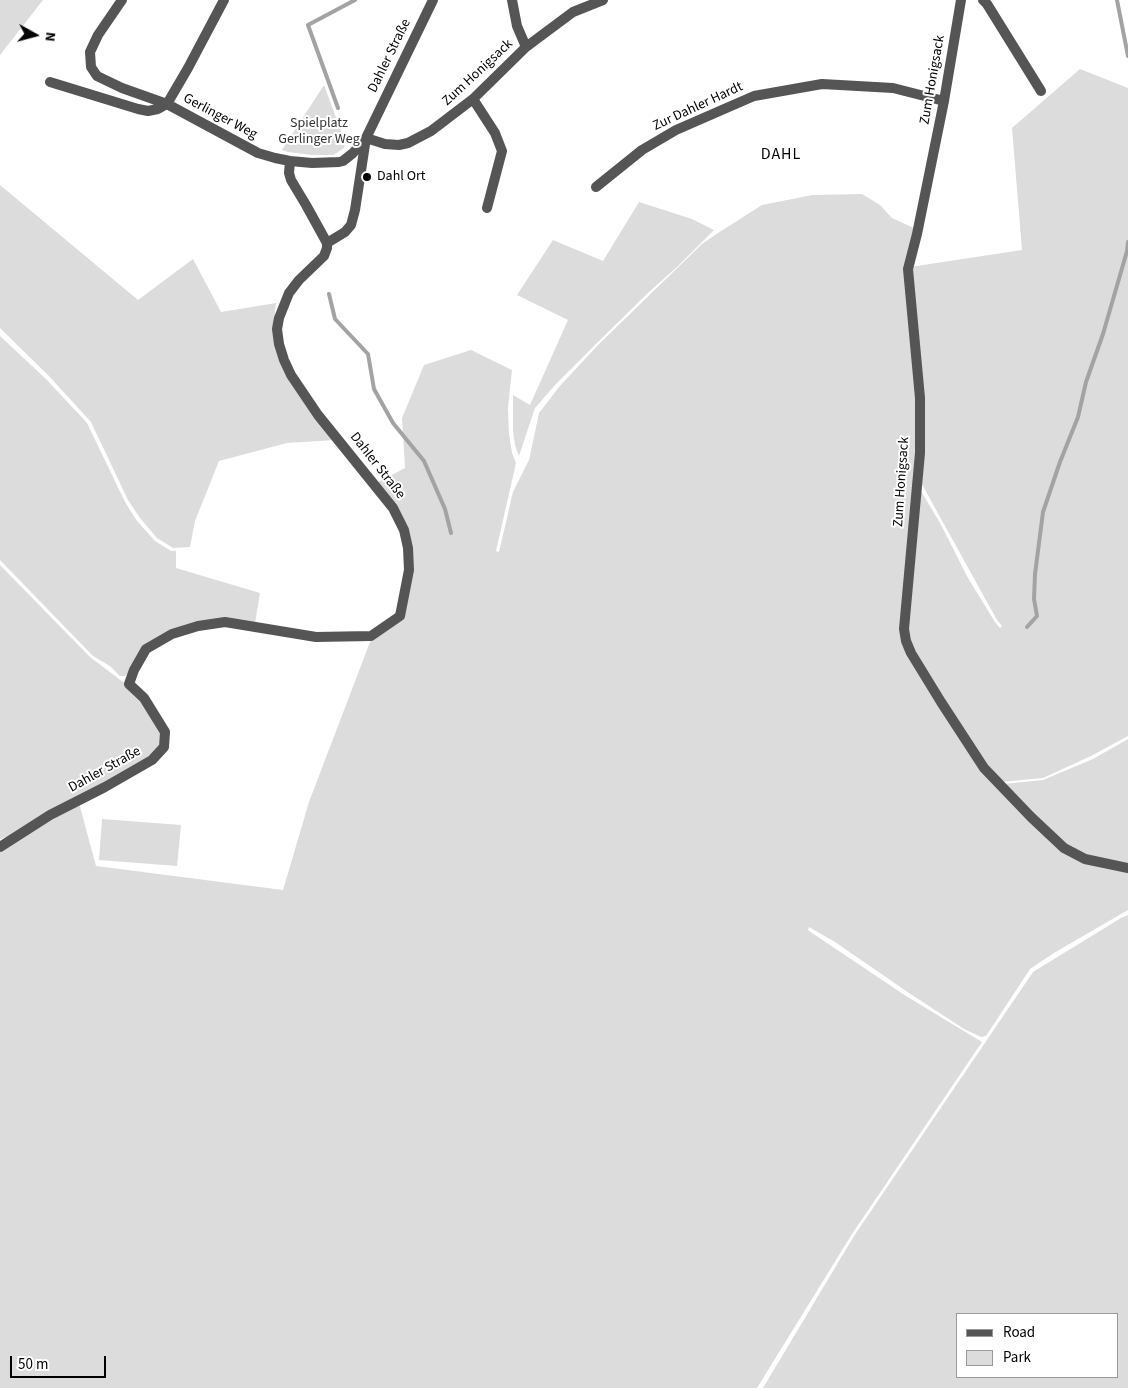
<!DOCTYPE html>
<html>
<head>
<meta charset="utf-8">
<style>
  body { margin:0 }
  #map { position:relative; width:1128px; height:1388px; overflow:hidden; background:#fff; font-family:"Source Sans 3",sans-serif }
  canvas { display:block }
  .legend { position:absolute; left:956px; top:1313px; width:162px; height:65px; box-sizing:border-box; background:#fff; border:1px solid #999; margin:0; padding:6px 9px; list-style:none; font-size:15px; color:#000 }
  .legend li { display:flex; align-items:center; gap:10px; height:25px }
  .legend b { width:25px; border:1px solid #999 }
  .north { position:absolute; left:10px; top:10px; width:50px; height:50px; -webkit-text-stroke:4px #fff; paint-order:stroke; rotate:97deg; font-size:14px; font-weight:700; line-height:20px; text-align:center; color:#000 }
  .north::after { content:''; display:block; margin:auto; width:18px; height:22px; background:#000; clip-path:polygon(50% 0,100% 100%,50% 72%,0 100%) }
  .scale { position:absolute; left:10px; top:1356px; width:96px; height:22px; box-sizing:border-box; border:2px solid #000; border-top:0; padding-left:6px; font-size:15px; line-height:18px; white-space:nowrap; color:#000; -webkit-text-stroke:4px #fff; paint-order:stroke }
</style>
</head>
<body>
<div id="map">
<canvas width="1128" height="1388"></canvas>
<ul class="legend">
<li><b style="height:6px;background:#555"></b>Road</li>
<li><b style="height:14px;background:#dcdcdc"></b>Park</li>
</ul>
<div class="north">N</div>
<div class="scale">50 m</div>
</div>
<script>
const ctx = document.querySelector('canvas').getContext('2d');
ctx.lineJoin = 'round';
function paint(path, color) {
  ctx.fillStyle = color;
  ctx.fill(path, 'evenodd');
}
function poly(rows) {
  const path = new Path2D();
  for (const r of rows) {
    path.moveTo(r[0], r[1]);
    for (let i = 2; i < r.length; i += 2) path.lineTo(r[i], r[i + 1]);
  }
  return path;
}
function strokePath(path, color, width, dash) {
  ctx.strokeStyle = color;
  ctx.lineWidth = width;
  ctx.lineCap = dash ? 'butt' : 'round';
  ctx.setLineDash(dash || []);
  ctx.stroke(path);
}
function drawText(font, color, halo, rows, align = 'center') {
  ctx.font = font + ' "Source Sans 3",sans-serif';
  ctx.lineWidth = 4;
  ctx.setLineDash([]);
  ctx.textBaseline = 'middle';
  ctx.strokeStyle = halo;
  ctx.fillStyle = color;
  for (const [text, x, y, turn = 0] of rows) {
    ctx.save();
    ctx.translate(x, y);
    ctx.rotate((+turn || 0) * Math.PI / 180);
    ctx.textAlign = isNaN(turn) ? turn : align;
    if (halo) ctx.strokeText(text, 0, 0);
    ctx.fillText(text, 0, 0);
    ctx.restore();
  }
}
paint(poly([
  [0,0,43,0,0,55],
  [1080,69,1128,88,1128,736,1091,756,1043,778,1001,782,988,768,913,651,907,629,918,486,940,523,968,578,995,622,1000,628,1002,626,997,620,919,479,910,267,1022,250,1012,128],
  [324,85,345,142,344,148,333,155,312,155,288,152,282,150],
  [0,185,138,300,193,259,221,312,276,303,273,329,280,359,335,440,287,443,219,461,195,521,190,547,173,548,157,538,140,518,128,500,91,422,49,376,0,328],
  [862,194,880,205,892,218,916,229,906,270,918,399,917,455,902,630,983,770,1063,850,1128,871,1128,910,1054,953,1030,969,986,1036,981,1037,964,1029,909,993,835,942,809,927,808,930,815,935,906,996,982,1042,852,1234,757,1388,0,1388,0,850,79,803,96,866,283,890,309,802,370,642,404,617,411,546,376,483,405,468,402,418,424,365,471,350,512,370,508,408,509,434,512,453,516,463,496,551,499,552,513,492,529,460,539,413,559,387,598,345,702,244,718,233,762,205,812,195],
  [639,202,692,219,714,230,677,267,650,291,596,344,556,384,535,408,519,456,515,445,513,431,513,395,530,405,568,320,517,295,553,240,603,261],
  [0,336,47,380,87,423,125,502,137,521,155,541,171,551,176,551,176,568,260,593,255,623,170,632,125,676,120,676,110,666,93,656,0,560],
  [0,565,90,657,127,685,142,699,162,732,162,746,151,759,9,836,0,839],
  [1128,739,1128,866,1085,857,1065,845,1004,784,1043,780,1093,759],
  [102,819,181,825,177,866,99,860],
  [1128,915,1128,1388,763,1388,854,1236,1033,972,1121,918],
  [957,1314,1117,1314,1117,1377,957,1377]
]), '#dcdcdc');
strokePath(poly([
  [1117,0,1128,56],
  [338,108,308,25,355,0],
  [329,294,335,319,368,354,374,389,393,423,424,461,445,509,451,533],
  [1027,627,1037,616,1034,599,1035,574,1043,512,1060,462,1078,417,1086,382,1103,334,1127,251,1128,242]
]), '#a3a3a3', 4);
strokePath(poly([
  [122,0,98,35,90,52,91,67,97,76,122,88,167,104,258,153,275,158,290,161,312,163,339,162,343,161,353,153,366,138],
  [512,0,517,26,526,47],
  [961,0,944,101,917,234,908,269,920,398,920,453,904,629,906,641,911,653,941,702,984,768,1031,817,1064,848,1085,859,1128,868],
  [983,0,987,4,1041,91],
  [50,82,138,109,148,111,158,109,167,104,188,68,224,0],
  [473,99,495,133,502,151,487,208],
  [366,138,385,144,399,145,408,143,431,131,473,99,526,47,573,12,603,0],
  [290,161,289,173,291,180,306,205,327,243],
  [596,187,642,150,676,130,754,96,822,84,893,88,944,101],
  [327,243,345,232,351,225,355,210,366,138,433,0],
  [0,847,50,815,105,787,152,760,164,747,165,732,144,698,129,684,134,670,146,649,172,634,198,626,225,622,316,637,371,636,400,616,409,570,408,548,404,530,393,508,318,415,291,375,284,360,279,344,277,329,279,318,289,293,299,280,324,256,327,248,327,243]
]), '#555', 10);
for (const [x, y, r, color] of [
  [367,177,5,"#000"]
]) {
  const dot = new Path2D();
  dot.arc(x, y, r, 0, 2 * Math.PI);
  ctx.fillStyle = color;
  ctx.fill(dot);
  strokePath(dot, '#fff', 2);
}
drawText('14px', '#000', '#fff', [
  ["Dahler Straße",390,56,-64],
  ["Zum Honigsack",478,73,-43],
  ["Zum Honigsack",933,80,-80],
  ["Zur Dahler Hardt",698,107,-25],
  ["Gerlinger Weg",220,117,28],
  ["Dahler Straße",377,466,52],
  ["Zum Honigsack",902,482,-86],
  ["Dahler Straße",105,770,-29]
]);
drawText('14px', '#333', '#fff', [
  ["Spielplatz",319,124],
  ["Gerlinger Weg",319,140]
]);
drawText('14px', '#000', '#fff', [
  ["Dahl Ort",377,177]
], 'left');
ctx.letterSpacing = '1px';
drawText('16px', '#000', '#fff', [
  ["DAHL",781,155]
]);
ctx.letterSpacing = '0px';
</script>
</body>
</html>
